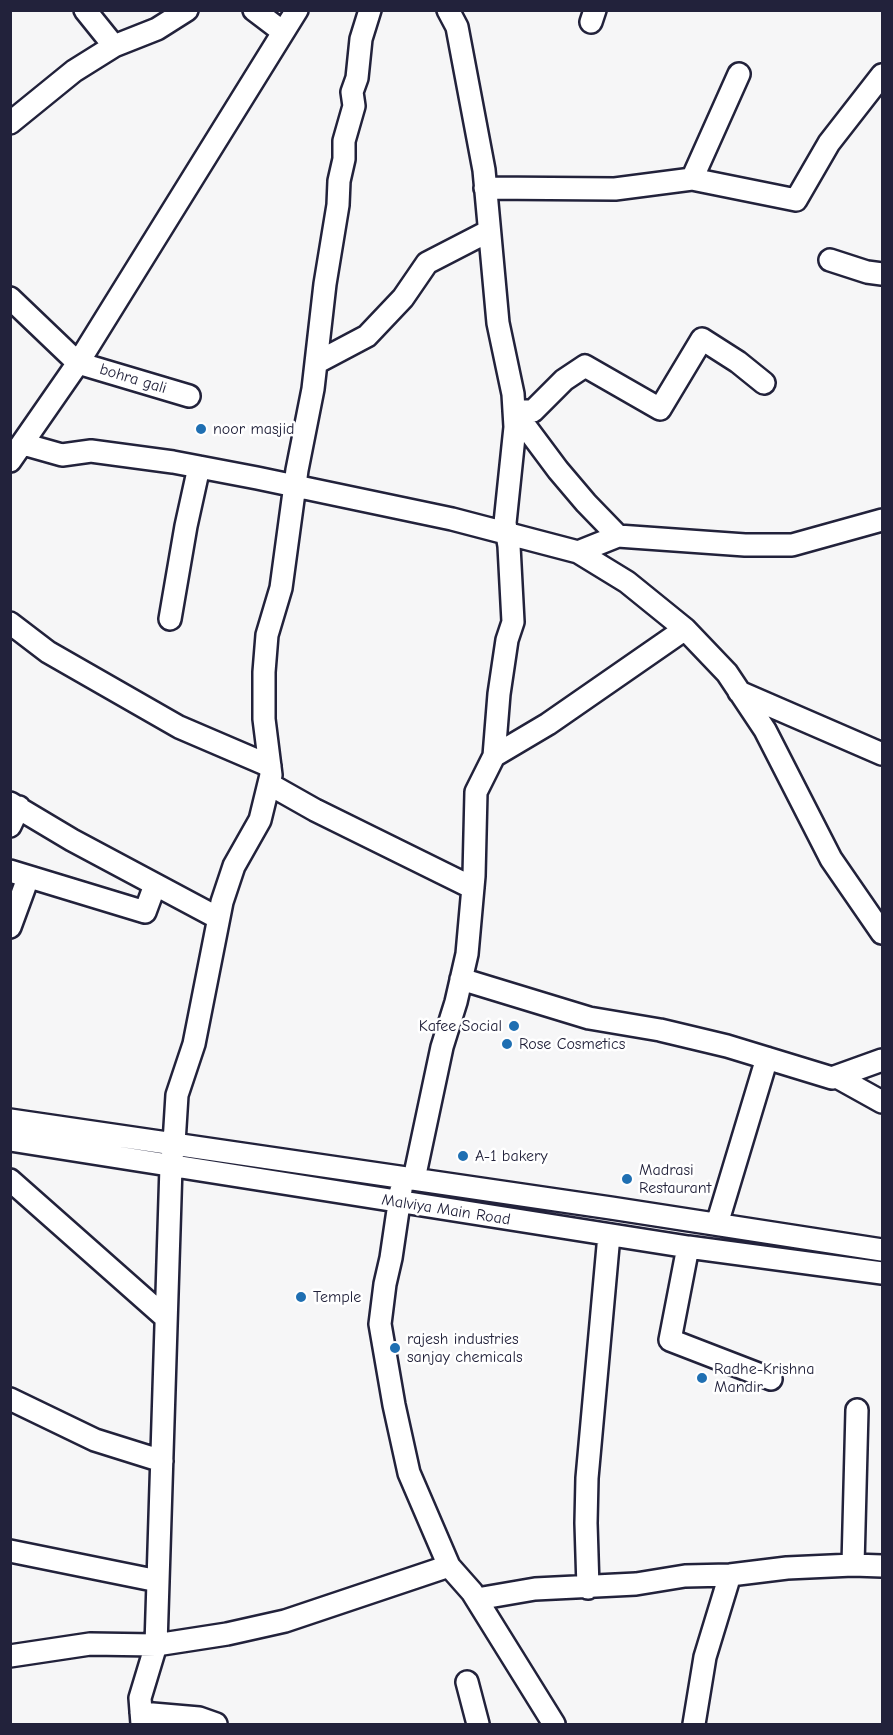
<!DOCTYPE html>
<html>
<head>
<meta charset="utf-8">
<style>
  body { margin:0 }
  #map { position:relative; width:893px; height:1735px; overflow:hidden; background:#f6f6f7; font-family:"Comic Neue",sans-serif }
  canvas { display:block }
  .frame { position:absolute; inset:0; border:12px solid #22223b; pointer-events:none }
</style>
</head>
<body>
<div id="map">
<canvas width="893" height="1735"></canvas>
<div class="frame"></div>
</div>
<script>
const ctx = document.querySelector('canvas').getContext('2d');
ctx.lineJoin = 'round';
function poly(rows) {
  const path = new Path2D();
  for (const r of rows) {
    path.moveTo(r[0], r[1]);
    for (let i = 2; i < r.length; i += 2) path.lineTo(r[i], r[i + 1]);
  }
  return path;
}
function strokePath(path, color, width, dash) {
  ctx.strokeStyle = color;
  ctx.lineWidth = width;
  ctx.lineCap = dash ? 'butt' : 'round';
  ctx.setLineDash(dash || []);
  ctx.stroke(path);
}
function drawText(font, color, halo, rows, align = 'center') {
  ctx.font = font + ' "Comic Neue",sans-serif';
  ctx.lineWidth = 5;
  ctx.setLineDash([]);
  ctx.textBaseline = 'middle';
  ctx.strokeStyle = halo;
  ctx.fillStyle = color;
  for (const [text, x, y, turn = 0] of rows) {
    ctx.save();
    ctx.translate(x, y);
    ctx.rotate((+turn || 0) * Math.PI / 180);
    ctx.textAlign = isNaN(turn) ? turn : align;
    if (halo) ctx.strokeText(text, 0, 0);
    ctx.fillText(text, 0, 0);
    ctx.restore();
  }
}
const minor = poly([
  [85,10,114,46],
  [254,10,283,32],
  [591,22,595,10],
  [10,123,74,71,114,46,157,29,187,10],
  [692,179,739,74],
  [485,188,615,189,692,179,796,200,829,143,882,75],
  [830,260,867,272,882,274],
  [10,298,78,363,189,396],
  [316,363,367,336,403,298,427,263,489,231],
  [514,411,558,470,586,503,618,536,745,545,792,545,882,520],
  [514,411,533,411,564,380,585,366,660,409,702,339,738,362,764,383],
  [23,444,62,455,91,451,173,462,257,478,452,519,578,552,627,582,685,629,727,673,765,730,831,859,882,933],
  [10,461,78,363,297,10],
  [578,552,618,536],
  [170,619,186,526,199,467],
  [10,623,48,652,179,727,270,766],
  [739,692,882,754],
  [494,756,548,724,685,629],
  [269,784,315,810,473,888],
  [10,803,72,840,218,918],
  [10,826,19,807],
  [10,871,145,912,155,885],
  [10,927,28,878],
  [461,979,589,1018,660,1030,727,1046,832,1078,882,1060],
  [837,1077,882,1102],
  [10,1120,611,1208,882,1250],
  [10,1140,688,1247,882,1273],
  [414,1179,442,1047,456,1002,467,954,474,876,476,792,494,756,499,694,507,640,513,622,509,546,505,523,515,427,513,394,498,323,484,170,457,27,448,10],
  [10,1180,166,1318],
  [401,1190,391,1258,385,1284,380,1324,394,1405,409,1473,449,1566,472,1592,554,1724],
  [717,1224,767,1058],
  [688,1247,670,1340,771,1379],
  [10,1399,95,1440,162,1461],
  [10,1551,158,1581],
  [853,1565,857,1410],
  [588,1588,586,1523,587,1478,609,1235],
  [477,1599,535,1589,636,1584,685,1576,730,1575,787,1568,853,1565,882,1566],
  [10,1656,90,1644,156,1645,227,1634,285,1621,449,1566],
  [467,1682,478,1724],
  [141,1713,199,1718,216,1724],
  [142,1724,140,1698,156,1645,171,1166,174,1143,177,1095,194,1044,222,902,234,866,260,820,271,775,264,719,264,672,267,635,281,588,297,470,313,389,325,284,338,205,339,181,344,159,344,141,354,106,352,92,357,78,361,39,370,10],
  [694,1724,705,1657,730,1575]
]);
strokePath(minor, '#22223b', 26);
strokePath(minor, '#fff', 21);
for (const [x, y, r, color] of [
  [201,429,6,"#1f6fb2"],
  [514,1026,6,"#1f6fb2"],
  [507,1044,6,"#1f6fb2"],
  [463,1156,6,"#1f6fb2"],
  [627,1179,6,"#1f6fb2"],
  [301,1297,6,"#1f6fb2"],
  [395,1348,6,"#1f6fb2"],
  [702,1378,6,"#1f6fb2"]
]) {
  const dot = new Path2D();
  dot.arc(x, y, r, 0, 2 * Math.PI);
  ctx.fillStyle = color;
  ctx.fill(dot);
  strokePath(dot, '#fff', 2);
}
drawText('16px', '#22223b', '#fff', [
  ["bohra gali",133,379,17],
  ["Malviya Main Road",446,1210,9]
]);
drawText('16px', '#22223b', '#fff', [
  ["noor masjid",213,429],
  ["Kafee Social",502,1026,"right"],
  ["Rose Cosmetics",519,1044],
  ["A-1 bakery",475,1156],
  ["Madrasi",639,1170],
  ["Restaurant",639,1188],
  ["Temple",313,1297],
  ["rajesh industries",407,1339],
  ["sanjay chemicals",407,1357],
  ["Radhe-Krishna",714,1369],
  ["Mandir",714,1387]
], 'left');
</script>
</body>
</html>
